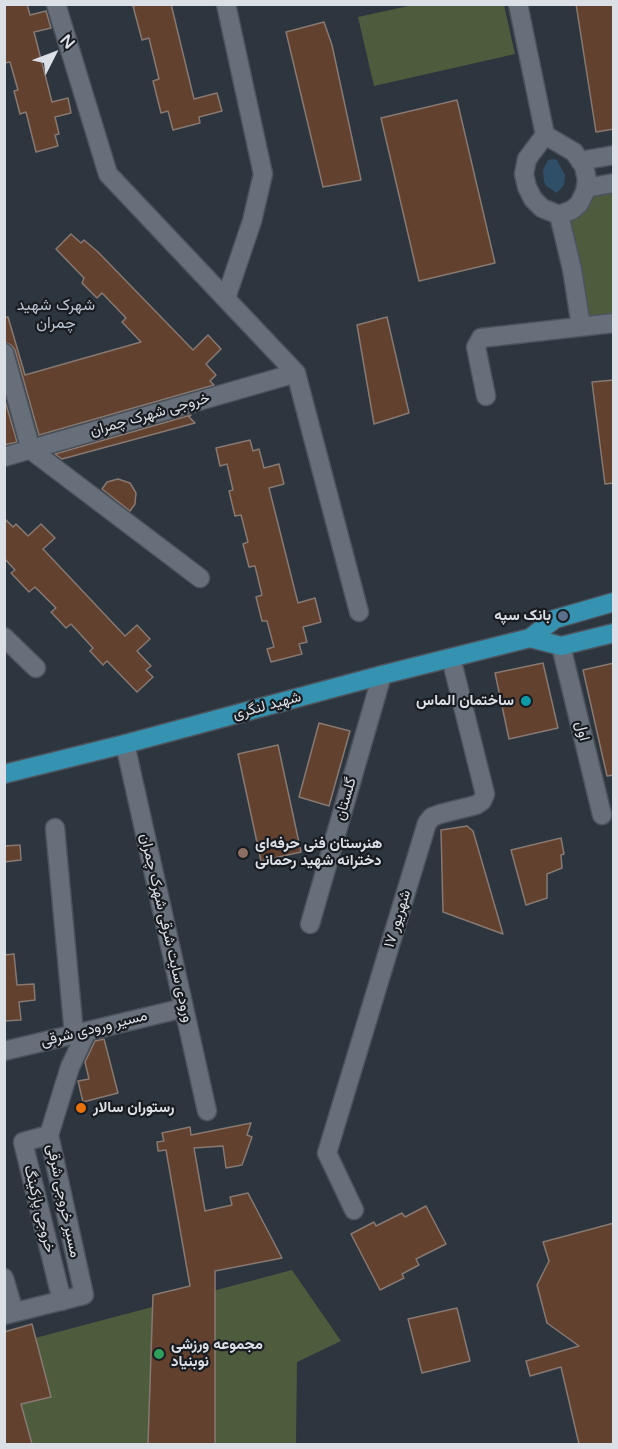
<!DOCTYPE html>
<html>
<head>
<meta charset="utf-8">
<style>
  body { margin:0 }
  #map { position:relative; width:618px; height:1449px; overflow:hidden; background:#2d353f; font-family:"Varela Round",sans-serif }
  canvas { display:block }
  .frame { position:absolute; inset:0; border:6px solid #dbe0e7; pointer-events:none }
  .north { position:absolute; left:24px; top:24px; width:60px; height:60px; -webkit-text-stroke:4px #191c21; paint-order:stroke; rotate:48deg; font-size:16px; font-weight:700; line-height:24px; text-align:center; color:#dbe0e7 }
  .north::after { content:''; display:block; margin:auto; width:21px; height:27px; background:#dbe0e7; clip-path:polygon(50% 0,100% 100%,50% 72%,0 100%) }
</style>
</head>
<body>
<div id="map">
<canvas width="618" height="1449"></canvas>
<div class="frame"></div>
<div class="north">N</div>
</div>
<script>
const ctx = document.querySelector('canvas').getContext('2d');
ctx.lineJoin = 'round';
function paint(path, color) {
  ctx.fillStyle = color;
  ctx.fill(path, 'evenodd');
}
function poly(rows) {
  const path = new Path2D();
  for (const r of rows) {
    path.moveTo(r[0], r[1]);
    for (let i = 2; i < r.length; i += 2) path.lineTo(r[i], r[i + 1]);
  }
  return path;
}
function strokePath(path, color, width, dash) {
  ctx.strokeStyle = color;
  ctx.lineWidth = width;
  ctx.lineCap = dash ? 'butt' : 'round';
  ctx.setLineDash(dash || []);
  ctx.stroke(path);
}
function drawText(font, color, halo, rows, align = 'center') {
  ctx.font = font + ' "Varela Round",Vazirmatn,sans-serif';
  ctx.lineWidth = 4.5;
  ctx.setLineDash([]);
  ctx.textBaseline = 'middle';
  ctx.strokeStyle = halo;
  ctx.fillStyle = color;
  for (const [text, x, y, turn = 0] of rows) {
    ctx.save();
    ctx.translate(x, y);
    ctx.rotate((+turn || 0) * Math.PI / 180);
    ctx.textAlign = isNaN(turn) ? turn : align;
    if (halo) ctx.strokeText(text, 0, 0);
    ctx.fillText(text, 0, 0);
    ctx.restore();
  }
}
paint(poly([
  [413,5,504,5,515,54,374,86,358,17],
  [613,191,613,314,589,317,567,218,593,194],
  [292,1270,341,1341,297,1362,296,1444,5,1444,5,1346]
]), '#4e5c3e');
paint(poly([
  [553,159,557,160,565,175,564,185,557,193,546,186,544,181,543,170,548,160]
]), '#2f4e67');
const building = poly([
  [4,4,27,4,30,15,46,11,51,28,34,32,52,102,68,98,71,113,55,117,59,134,55,135,58,146,36,152,26,112,20,114,14,91,18,90,10,62,4,63,4,4],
  [141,4,171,4,194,99,217,93,222,111,199,117,200,123,173,130,168,111,161,113,153,81,159,79,149,38,142,40,133,6,141,4],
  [576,4,614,4,614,129,596,132,576,4],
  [324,22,332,45,361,180,323,187,286,32,324,22],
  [457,100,495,263,419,281,381,118,457,100],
  [71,234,81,243,84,240,98,252,193,350,208,335,221,349,206,364,216,375,210,381,214,385,39,435,15,350,11,345,4,342,4,318,8,317,25,375,141,342,122,322,126,318,102,293,97,298,82,283,84,278,56,249,71,234],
  [387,317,409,413,374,424,357,325,387,317],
  [614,380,614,483,605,484,592,382,614,380],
  [4,397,17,442,4,445,4,397],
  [191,415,189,417,195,423,62,459,55,454,191,415],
  [250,440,253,451,259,449,264,468,279,464,284,484,269,488,298,603,315,598,321,622,303,627,307,642,299,644,302,654,271,662,267,649,274,647,267,621,262,621,256,597,262,595,255,566,249,567,243,544,248,542,241,515,235,516,229,491,233,490,227,464,220,466,216,448,250,440],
  [118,479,130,483,136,493,135,504,130,511,102,489,107,482,118,479],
  [4,518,13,527,16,524,28,536,41,524,55,538,43,549,125,636,137,625,150,639,137,651,151,666,146,670,153,677,137,692,107,661,103,665,90,651,93,648,71,624,66,628,51,612,56,608,35,587,29,592,11,573,15,570,4,558,4,518],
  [543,663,558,728,509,739,495,673,543,663],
  [614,663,614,775,607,776,583,670,614,663],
  [319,723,350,731,329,806,299,797,319,723],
  [278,745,301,852,261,861,238,754,278,745],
  [467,826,473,831,503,934,443,912,441,830,467,826],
  [561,838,564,854,561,855,562,868,547,874,547,898,526,905,511,850,561,838],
  [20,845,21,860,4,862,4,846,20,845],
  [14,954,17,985,34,984,35,1000,19,1002,21,1020,4,1021,4,955,14,954],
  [104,1039,118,1093,83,1102,78,1081,89,1079,85,1062,95,1041,104,1039],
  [251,1123,247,1135,252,1137,242,1165,226,1168,223,1146,194,1148,205,1211,232,1205,230,1197,248,1193,282,1258,215,1271,215,1444,148,1444,153,1295,190,1286,166,1150,158,1151,157,1142,164,1141,162,1133,190,1127,191,1135,251,1123],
  [426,1206,446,1244,416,1259,419,1265,402,1274,404,1278,380,1290,351,1234,374,1222,376,1226,402,1213,405,1217,426,1206],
  [614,1223,614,1444,579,1444,561,1367,530,1376,526,1361,579,1346,547,1323,537,1285,549,1261,543,1242,614,1223],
  [457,1308,470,1361,422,1373,408,1319,457,1308],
  [32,1324,51,1397,21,1404,32,1444,4,1444,4,1332,32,1324]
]);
paint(building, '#63412f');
strokePath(building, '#877972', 1.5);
const minor = poly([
  [56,4,108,174,296,373,359,612],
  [226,4,263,174,252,221,226,298],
  [518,4,545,135,527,159,524,174,527,187,533,199,542,208,559,215,572,269,581,326],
  [545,135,574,152,584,166,587,180,585,192,579,204,572,210,559,215],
  [580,161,614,155],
  [586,188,614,183],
  [4,353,31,450,200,578],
  [486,396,476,347,481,338,614,323],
  [4,457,296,373],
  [4,637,36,668],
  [561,646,602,815],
  [125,744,207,1111],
  [55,828,74,1034],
  [310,924,382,675],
  [4,1051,184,1008],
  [49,1135,23,1142,62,1301],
  [354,1210,327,1153,427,823,432,817,440,814,476,805,482,801,485,794,451,658],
  [4,1278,14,1312],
  [4,1315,84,1295,49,1135,70,1067,87,1031]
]);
const major = poly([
  [530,638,561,646,614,633],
  [4,774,125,744,382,675,530,638,555,619,614,602]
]);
strokePath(minor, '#4c535c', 21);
strokePath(major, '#4c535c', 21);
strokePath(minor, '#676f7b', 18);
strokePath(major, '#3592b0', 18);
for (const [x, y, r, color] of [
  [563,616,6,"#5c6f8a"],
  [526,701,6,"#0f9aa8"],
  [243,853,6,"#8d6e63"],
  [81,1108,6,"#e8710a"],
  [159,1354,6,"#2e9e5b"]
]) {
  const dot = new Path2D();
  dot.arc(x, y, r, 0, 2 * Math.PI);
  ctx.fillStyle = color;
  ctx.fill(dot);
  strokePath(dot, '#191c21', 2);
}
drawText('15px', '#dbe0e7', '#191c21', [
  ["خروجی شهرک چمران",150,415,-16],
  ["شهید لنگری",267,706,-15],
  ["اول",582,731,76],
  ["گلستان",346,799,-74],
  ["۱۷ شهریور",398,919,-73],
  ["ورودی سایت شرقی شهرک چمران",166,928,77],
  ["مسیر ورودی شرقی",94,1029,-14],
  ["مسیر خروجی شرقی",63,1201,78],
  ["خروجی پارکینگ",39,1209,76]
]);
drawText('bold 15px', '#dbe0e7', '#191c21', [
  ["بانک سپه",551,616,"right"],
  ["ساختمان الماس",514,701,"right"],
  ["هنرستان فنی حرفه‌ای",255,844],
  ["دخترانه شهید رحمانی",255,861],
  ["رستوران سالار",93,1108],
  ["مجموعه ورزشی",171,1345],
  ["نوبنیاد",171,1362]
], 'left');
drawText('16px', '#bac4d0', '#191c21', [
  ["شهرک شهید",56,306],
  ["چمران",56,324]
]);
</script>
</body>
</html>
